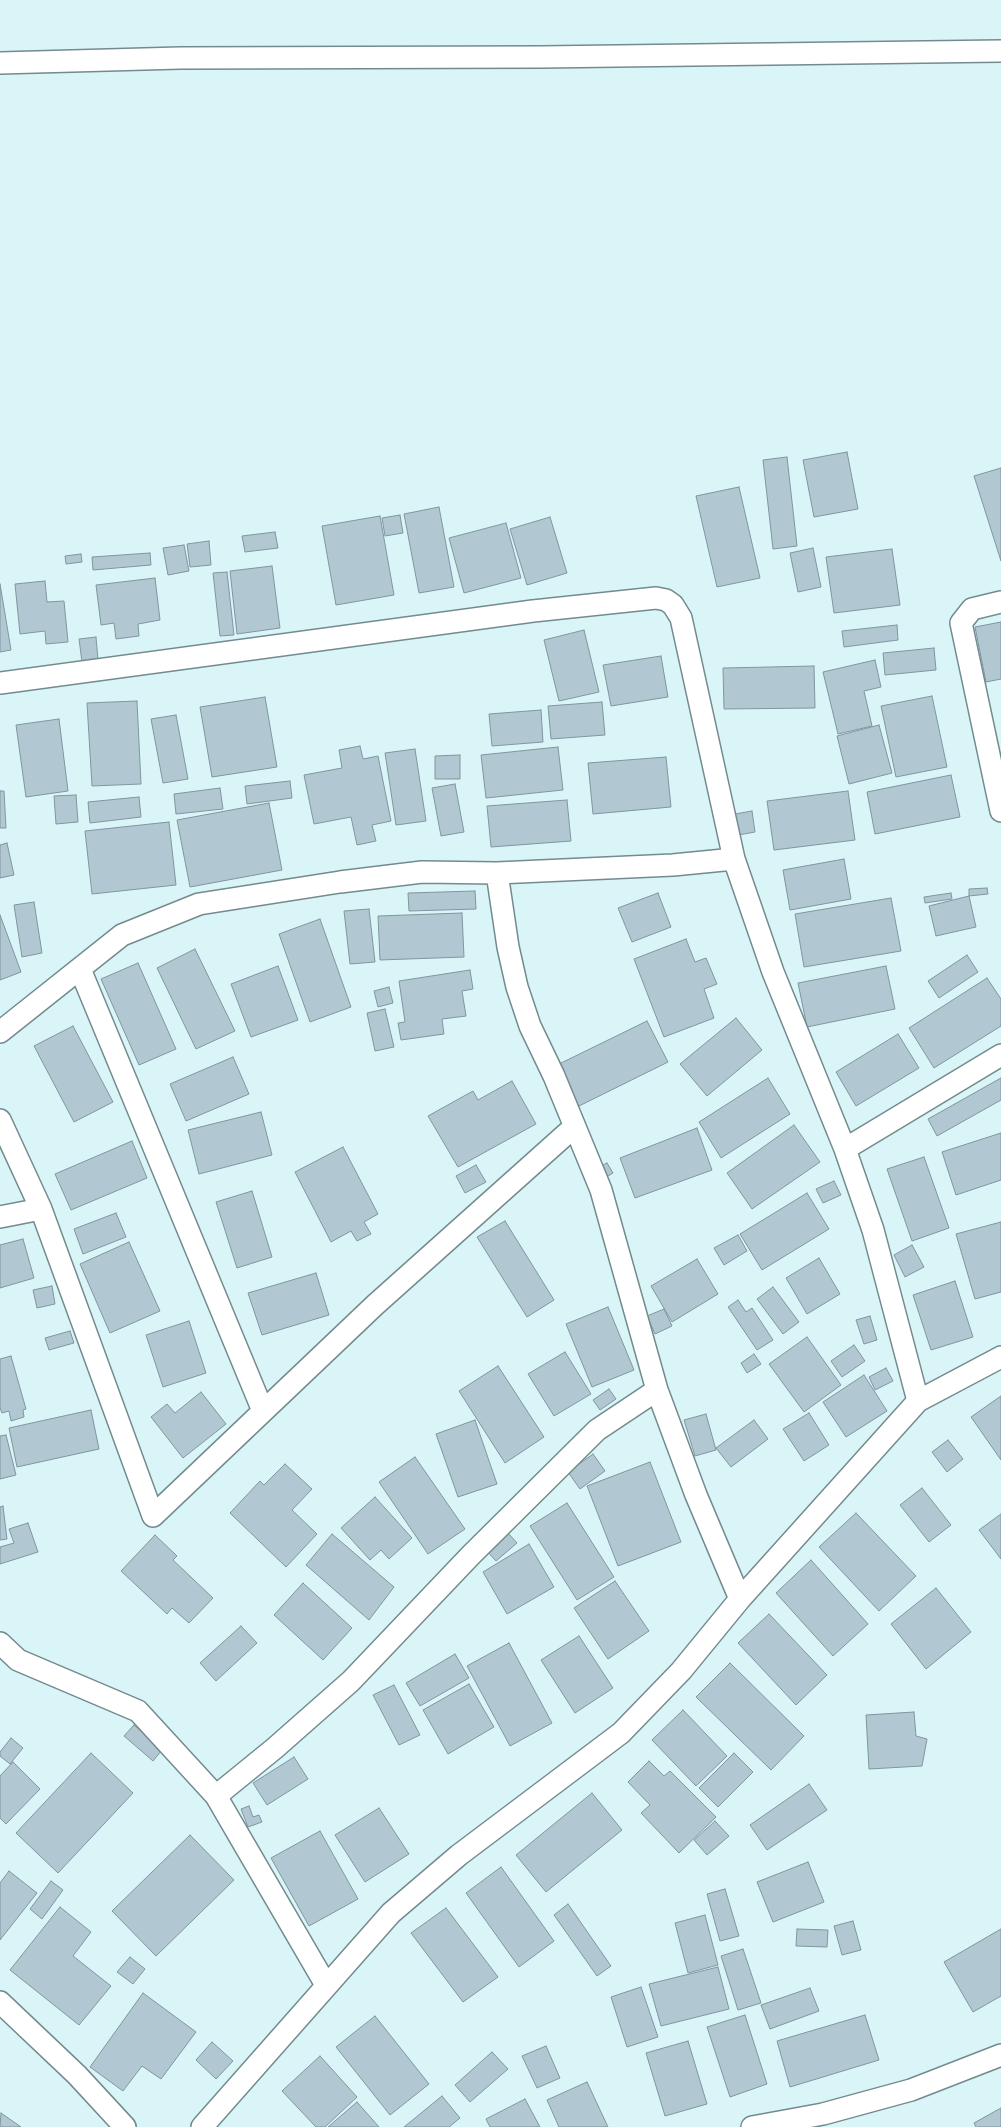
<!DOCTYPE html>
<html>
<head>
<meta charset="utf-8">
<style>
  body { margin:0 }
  canvas { display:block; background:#daf5f8 }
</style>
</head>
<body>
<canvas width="1001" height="2127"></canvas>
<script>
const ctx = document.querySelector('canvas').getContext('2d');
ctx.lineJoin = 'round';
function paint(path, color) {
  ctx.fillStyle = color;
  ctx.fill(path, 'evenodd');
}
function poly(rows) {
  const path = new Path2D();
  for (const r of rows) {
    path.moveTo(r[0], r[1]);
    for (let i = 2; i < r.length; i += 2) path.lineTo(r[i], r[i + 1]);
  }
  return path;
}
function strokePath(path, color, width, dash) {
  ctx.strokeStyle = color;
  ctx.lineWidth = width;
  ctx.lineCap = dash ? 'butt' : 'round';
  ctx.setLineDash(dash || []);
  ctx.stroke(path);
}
const building = poly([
  [847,452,858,509,814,517,803,460,847,452],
  [787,457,797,546,773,549,763,460,787,457],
  [1001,468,1001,561,974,476,1001,468],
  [739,487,760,578,717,587,696,496,739,487],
  [439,507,454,587,419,593,404,514,439,507],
  [400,515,403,533,385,536,382,518,400,515],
  [380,516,394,595,336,605,322,526,380,516],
  [550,517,567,573,527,585,510,529,550,517],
  [506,523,521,578,464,593,449,538,506,523],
  [275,532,278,548,245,552,242,536,275,532],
  [209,541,211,565,190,567,187,544,209,541],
  [184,545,189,571,168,575,163,548,184,545],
  [813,548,821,587,798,592,790,553,813,548],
  [892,549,900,605,834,613,826,557,892,549],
  [150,553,151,565,93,570,92,557,150,553],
  [81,554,82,562,66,564,65,556,81,554],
  [272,566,280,628,237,634,230,571,272,566],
  [227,572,234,635,220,636,213,573,227,572],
  [155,578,160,620,138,624,139,636,116,639,114,623,101,625,96,585,155,578],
  [45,581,47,602,64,601,68,642,46,644,45,631,20,634,15,584,45,581],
  [0,584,11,650,0,652,0,584],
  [1001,622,1001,679,986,682,975,627,1001,622],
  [897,625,898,640,844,647,842,631,897,625],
  [584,630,599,692,559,701,544,640,584,630],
  [96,637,98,660,82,662,79,639,96,637],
  [934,648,936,670,885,675,883,653,934,648],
  [661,656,668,697,611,706,603,665,661,656],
  [875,660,881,687,864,691,872,726,838,734,823,672,875,660],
  [814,666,815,708,724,709,723,668,814,666],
  [932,696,947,767,896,777,881,706,932,696],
  [265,697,277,767,212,777,200,707,265,697],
  [137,701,141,784,92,786,87,703,137,701],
  [602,702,605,735,551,739,548,706,602,702],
  [541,710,543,742,492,746,489,714,541,710],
  [176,715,188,779,163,783,151,719,176,715],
  [59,719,68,791,26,797,16,725,59,719],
  [879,725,892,773,849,784,837,736,879,725],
  [360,746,363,759,378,756,391,821,372,825,376,841,357,845,351,817,314,824,304,775,342,768,339,750,360,746],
  [558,747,563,790,486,798,481,755,558,747],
  [415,749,426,821,396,825,385,753,415,749],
  [460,755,460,779,435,779,435,756,460,755],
  [666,757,671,807,593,814,588,763,666,757],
  [951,775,960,817,875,834,867,792,951,775],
  [290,781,292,798,247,804,245,786,290,781],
  [455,784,464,832,441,836,432,788,455,784],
  [220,788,223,809,176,814,174,794,220,788],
  [0,791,4,791,6,828,0,828,0,791],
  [848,791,855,840,774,850,767,801,848,791],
  [76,795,78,822,56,824,54,796,76,795],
  [139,797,141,817,90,823,88,802,139,797],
  [567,800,571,841,491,847,487,806,567,800],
  [269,803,282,870,190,887,177,820,269,803],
  [752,811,755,832,738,835,735,814,752,811],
  [169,822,176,885,92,894,85,831,169,822],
  [7,843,14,875,0,878,0,845,7,843],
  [844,859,851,899,790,910,783,870,844,859],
  [987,888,988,894,969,896,969,889,987,888],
  [475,891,476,909,409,911,408,893,475,891],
  [658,893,671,927,632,942,618,908,658,893],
  [951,893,952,899,925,903,924,897,951,893],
  [969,896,976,927,936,936,929,906,969,896],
  [891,898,901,951,804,967,795,914,891,898],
  [34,902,42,953,22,957,14,905,34,902],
  [369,909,375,962,350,964,344,911,369,909],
  [462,913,464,957,380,960,378,916,462,913],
  [0,915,21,972,0,980,0,915],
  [320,919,351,1007,310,1022,279,934,320,919],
  [686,939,695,962,706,958,717,984,704,989,714,1018,664,1037,634,959,686,939],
  [195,949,235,1031,196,1049,157,968,195,949],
  [967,955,978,972,939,998,928,981,967,955],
  [138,963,176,1049,139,1065,101,979,138,963],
  [278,966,298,1020,251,1037,231,984,278,966],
  [886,966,895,1009,807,1027,798,983,886,966],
  [470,970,473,989,462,991,466,1016,442,1019,444,1034,401,1040,398,1023,405,1022,399,981,470,970],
  [987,978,1001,999,1001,1026,934,1068,909,1028,987,978],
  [389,987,393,1003,378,1007,374,991,389,987],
  [385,1009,394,1047,375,1051,367,1013,385,1009],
  [736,1018,762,1050,707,1096,680,1064,736,1018],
  [647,1021,668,1062,577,1107,557,1065,647,1021],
  [73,1026,113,1102,74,1122,34,1046,73,1026],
  [898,1034,919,1068,856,1106,836,1072,898,1034],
  [233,1057,249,1094,186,1121,170,1084,233,1057],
  [768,1078,790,1114,721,1158,699,1122,768,1078],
  [1001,1078,1001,1100,937,1136,928,1119,1001,1078],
  [512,1081,536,1124,458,1167,428,1116,473,1091,478,1100,512,1081],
  [261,1112,272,1155,199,1174,188,1130,261,1112],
  [794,1125,820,1162,752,1209,727,1173,794,1125],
  [697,1128,712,1170,635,1198,620,1158,697,1128],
  [1001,1133,1001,1180,956,1195,942,1152,1001,1133],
  [132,1141,147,1178,71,1210,55,1174,132,1141],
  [343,1147,378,1214,364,1222,371,1234,357,1241,351,1231,331,1242,295,1172,343,1147],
  [924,1157,949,1228,912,1241,887,1169,924,1157],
  [607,1163,613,1173,603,1179,597,1168,607,1163],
  [476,1165,486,1182,465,1193,456,1176,476,1165],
  [834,1181,841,1195,823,1203,816,1189,834,1181],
  [252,1191,272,1257,237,1268,216,1202,252,1191],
  [807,1193,829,1229,762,1270,740,1234,807,1193],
  [116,1213,126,1237,83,1254,74,1229,116,1213],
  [505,1221,554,1300,527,1317,477,1237,505,1221],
  [1001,1222,1001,1292,975,1299,956,1234,1001,1222],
  [738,1235,747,1251,724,1265,714,1248,738,1235],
  [23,1239,34,1278,0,1288,0,1245,23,1239],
  [129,1242,160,1311,110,1333,80,1264,129,1242],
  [912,1245,924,1267,905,1277,894,1255,912,1245],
  [819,1258,840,1294,807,1314,786,1278,819,1258],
  [697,1259,718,1294,672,1322,651,1286,697,1259],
  [316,1273,329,1315,262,1335,248,1293,316,1273],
  [955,1281,973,1337,931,1350,913,1295,955,1281],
  [52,1286,55,1304,37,1308,33,1290,52,1286],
  [773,1287,799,1322,783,1334,757,1299,773,1287],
  [738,1300,746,1312,752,1308,773,1340,757,1350,728,1307,738,1300],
  [608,1307,634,1370,592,1387,566,1324,608,1307],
  [664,1309,672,1326,655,1334,647,1316,664,1309],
  [870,1316,877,1340,864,1344,856,1320,870,1316],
  [189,1321,206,1373,163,1387,146,1335,189,1321],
  [70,1331,74,1343,49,1350,45,1338,70,1331],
  [807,1337,841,1385,804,1412,769,1364,807,1337],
  [854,1345,865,1361,842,1377,831,1361,854,1345],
  [565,1352,591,1394,554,1416,528,1374,565,1352],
  [754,1354,761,1364,747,1373,741,1363,754,1354],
  [11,1356,26,1409,23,1410,24,1417,11,1421,9,1411,2,1413,0,1408,0,1359,11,1356],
  [498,1366,544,1437,505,1463,459,1391,498,1366],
  [886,1368,893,1381,875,1390,869,1377,886,1368],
  [864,1375,887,1411,846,1437,823,1402,864,1375],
  [609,1389,616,1399,600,1410,593,1400,609,1389],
  [201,1392,226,1424,183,1458,151,1417,167,1404,175,1413,201,1392],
  [1001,1396,1001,1460,971,1417,1001,1396],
  [91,1410,99,1449,17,1467,9,1428,91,1410],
  [809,1413,829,1445,804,1461,783,1429,809,1413],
  [706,1414,716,1450,695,1456,684,1420,706,1414],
  [475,1420,497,1484,458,1497,436,1434,475,1420],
  [754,1420,768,1439,731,1467,716,1448,754,1420],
  [6,1435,16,1475,0,1479,0,1436,6,1435],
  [948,1440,963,1459,947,1472,932,1452,948,1440],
  [593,1454,605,1471,580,1489,568,1472,593,1454],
  [415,1457,465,1529,428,1554,379,1482,415,1457],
  [650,1462,681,1542,618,1566,587,1486,650,1462],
  [285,1464,312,1489,292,1510,317,1534,286,1567,230,1513,260,1481,264,1485,285,1464],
  [922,1488,951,1525,929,1542,900,1505,922,1488],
  [375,1497,412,1538,389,1559,381,1550,370,1560,341,1528,375,1497],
  [567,1503,614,1577,577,1600,530,1526,567,1503],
  [3,1506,7,1539,0,1540,0,1507,3,1506],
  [856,1513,916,1576,879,1611,819,1547,856,1513],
  [1001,1514,1001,1559,979,1530,1001,1514],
  [28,1523,38,1552,0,1564,0,1547,14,1543,9,1529,28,1523],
  [507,1532,517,1543,496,1561,486,1550,507,1532],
  [332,1534,394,1587,369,1620,306,1565,332,1534],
  [155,1535,177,1556,173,1560,213,1598,189,1623,172,1608,167,1614,121,1571,155,1535],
  [529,1544,554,1587,507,1614,483,1572,529,1544],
  [811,1560,868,1624,833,1656,776,1593,811,1560],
  [615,1581,649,1631,608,1659,574,1608,615,1581],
  [303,1583,352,1628,323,1660,274,1615,303,1583],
  [936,1588,971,1632,926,1669,891,1624,936,1588],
  [769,1614,827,1675,796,1705,738,1643,769,1614],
  [241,1626,257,1643,216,1681,200,1663,241,1626],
  [579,1636,613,1688,575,1713,541,1660,579,1636],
  [509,1643,552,1723,510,1746,467,1666,509,1643],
  [455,1654,469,1678,420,1706,406,1683,455,1654],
  [730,1663,804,1736,771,1770,696,1697,730,1663],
  [469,1684,494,1727,448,1754,423,1710,469,1684],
  [394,1685,420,1735,399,1745,373,1695,394,1685],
  [683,1710,727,1756,696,1786,652,1740,683,1710],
  [914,1712,916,1736,927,1739,922,1766,869,1769,866,1715,914,1712],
  [134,1725,162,1750,153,1761,124,1736,134,1725],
  [11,1738,23,1748,10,1764,0,1756,0,1752,11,1738],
  [91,1753,133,1793,58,1873,16,1833,91,1753],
  [734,1753,753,1772,718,1807,699,1788,734,1753],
  [294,1757,308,1779,267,1805,253,1783,294,1757],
  [649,1761,664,1776,670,1771,716,1817,679,1853,641,1813,650,1805,628,1782,649,1761],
  [13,1762,40,1789,6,1824,0,1818,0,1776,13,1762],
  [809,1784,827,1810,767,1850,750,1825,809,1784],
  [592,1793,622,1830,546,1892,516,1855,592,1793],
  [249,1806,253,1817,259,1815,262,1822,248,1827,241,1809,249,1806],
  [379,1808,409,1854,365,1882,335,1835,379,1808],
  [715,1821,729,1836,707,1855,694,1840,715,1821],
  [320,1831,358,1899,309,1926,271,1858,320,1831],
  [190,1835,234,1880,156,1956,112,1911,190,1835],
  [808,1862,824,1902,773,1922,757,1882,808,1862],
  [501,1867,554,1941,519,1967,466,1893,501,1867],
  [9,1871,37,1893,0,1940,0,1883,9,1871],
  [51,1881,63,1890,42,1919,30,1909,51,1881],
  [725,1889,739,1936,720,1941,707,1894,725,1889],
  [568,1904,611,1966,597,1976,554,1915,568,1904],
  [60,1907,91,1932,73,1956,111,1986,79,2025,10,1970,60,1907],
  [446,1908,498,1977,463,2002,411,1933,446,1908],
  [705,1915,718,1965,688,1973,675,1923,705,1915],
  [853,1921,861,1950,842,1955,834,1926,853,1921],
  [797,1929,828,1930,827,1947,796,1946,797,1929],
  [1001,1929,1001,1996,973,2012,944,1962,1001,1929],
  [743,1949,761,2003,738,2010,721,1956,743,1949],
  [130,1957,145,1969,133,1984,117,1972,130,1957],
  [718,1967,729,2009,661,2026,649,1984,718,1967],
  [641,1987,658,2037,627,2047,611,1997,641,1987],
  [810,1988,819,2011,770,2029,761,2005,810,1988],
  [143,1993,196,2032,161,2079,142,2066,123,2091,90,2067,143,1993],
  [745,2015,767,2084,730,2097,707,2027,745,2015],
  [865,2015,879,2060,790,2087,777,2041,865,2015],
  [375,2016,429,2084,390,2115,336,2047,375,2016],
  [688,2041,707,2104,665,2116,646,2053,688,2041],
  [212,2042,233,2061,216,2079,196,2060,212,2042],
  [546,2046,560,2078,537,2088,522,2056,546,2046],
  [492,2052,508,2069,470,2102,455,2085,492,2052],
  [320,2056,357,2097,325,2127,316,2127,282,2091,320,2056],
  [587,2082,608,2127,559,2127,547,2100,587,2082],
  [442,2096,460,2118,449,2127,404,2127,442,2096],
  [525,2099,540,2127,490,2127,486,2119,525,2099],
  [357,2102,379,2127,328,2127,357,2102],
  [1001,2108,1001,2127,976,2127,974,2123,1001,2108],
  [1,2113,21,2127,0,2127,1,2113]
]);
paint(building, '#b1c8d2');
strokePath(building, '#7f969e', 1);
const minor = poly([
  [0,63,180,58,541,57,1001,51],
  [1001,602,972,609,961,623,1001,811],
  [0,683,533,611,656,598,666,600,673,605,681,618,734,859,773,972,845,1149,873,1230,918,1401],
  [497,873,508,947,517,987,530,1026,554,1076,601,1190,657,1390,696,1495,740,1599],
  [80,969,263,1411],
  [0,1032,122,935,199,904,340,882,422,872,497,873,673,865,734,859],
  [0,1120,41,1209,153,1516,375,1305,574,1127],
  [845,1149,1001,1055],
  [0,1217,41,1209],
  [0,1643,18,1660,138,1711,216,1796,326,1985],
  [216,1796,275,1748,351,1681,471,1555,597,1430,657,1390],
  [0,2002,77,2075,125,2127],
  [202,2127,391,1913,459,1855,621,1733,681,1671,740,1599,918,1401,1001,1357],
  [752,2127,823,2114,911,2090,1001,2055]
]);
strokePath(minor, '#738b8e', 24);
strokePath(minor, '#fff', 21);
</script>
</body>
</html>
